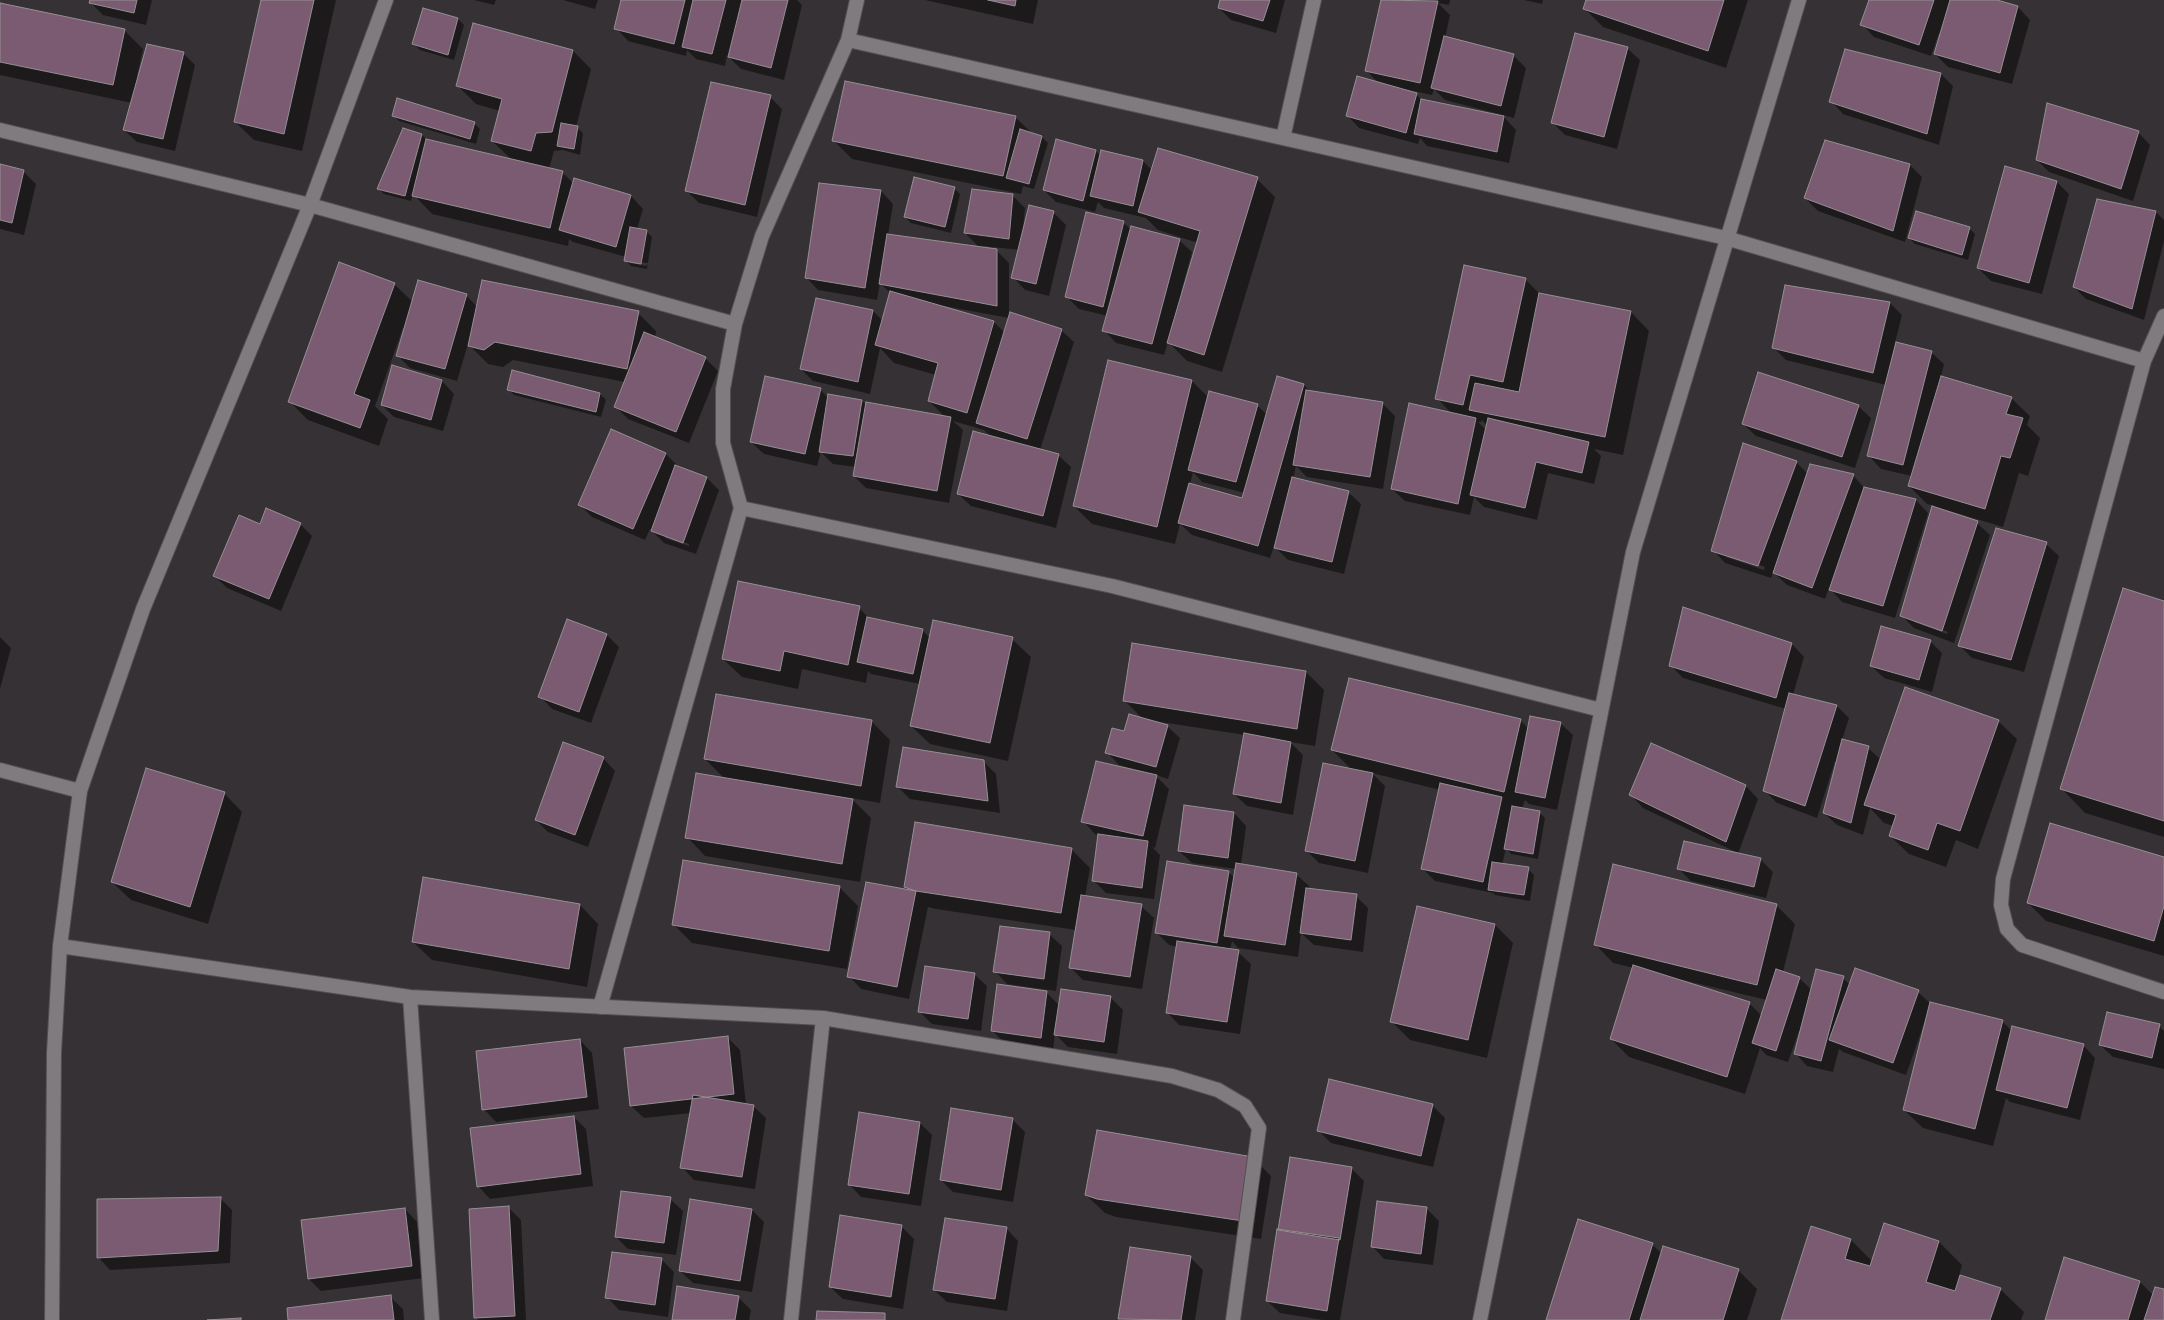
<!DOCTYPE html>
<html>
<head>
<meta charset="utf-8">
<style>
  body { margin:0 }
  canvas { display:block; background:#363134 }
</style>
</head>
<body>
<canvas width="2164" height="1320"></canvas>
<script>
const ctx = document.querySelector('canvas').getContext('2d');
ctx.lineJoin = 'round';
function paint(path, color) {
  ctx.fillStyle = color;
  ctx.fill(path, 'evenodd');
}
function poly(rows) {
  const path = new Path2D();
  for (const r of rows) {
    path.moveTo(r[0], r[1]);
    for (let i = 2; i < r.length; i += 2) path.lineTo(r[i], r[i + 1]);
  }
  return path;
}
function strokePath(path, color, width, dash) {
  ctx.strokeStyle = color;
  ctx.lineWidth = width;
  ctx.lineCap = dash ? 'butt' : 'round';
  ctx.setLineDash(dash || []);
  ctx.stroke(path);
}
paint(poly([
  [91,0,152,0,146,25,103,15,90,2],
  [262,0,336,0,302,151,254,140,235,122],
  [474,0,496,0,494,5],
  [563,0,598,0,595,9],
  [623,0,797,0,802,5,784,80,741,69,727,55,725,66,696,59,687,50,686,56,628,41,616,28],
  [925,0,1038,0,1033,24],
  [1221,0,1285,0,1276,33,1231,20,1219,8],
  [1382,0,1450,0,1449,5,1438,3,1450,15,1445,38,1513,55,1526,68,1514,118,1445,100,1434,89,1432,95,1413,91,1422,100,1502,115,1516,130,1509,163,1427,146,1420,138,1418,144,1359,128,1347,115,1379,84,1367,71],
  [1524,0,1543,0,1542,4],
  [1587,0,1748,0,1726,68,1603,27,1584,8],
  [1870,0,1992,0,2018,7,2030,20,2012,84,1948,67,1935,54,1941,34,1939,33,1931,56,1874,37,1862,24],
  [0,4,124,30,143,49,137,76,183,53,195,65,175,151,137,142,124,130,132,103,0,75],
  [458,19,464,25,454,60,420,50,414,44],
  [1627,48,1640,60,1617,149,1565,135,1552,122],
  [1846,50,1941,74,1953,86,1939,145,1843,114,1831,101],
  [573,51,591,69,576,127,583,133,580,155,563,150,554,151,549,169,562,172,574,184,631,196,643,209,637,229,646,231,652,237,647,269,631,266,625,260,626,257,573,242,569,239,568,246,432,214,413,194,411,201,384,194,378,188,404,129,422,135,427,140,512,160,492,141,500,111,476,104,458,86],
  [630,261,648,263,647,266,630,263],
  [770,97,782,109,757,217,699,203,687,191],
  [393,115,474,123,480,129,476,144,399,121],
  [1015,117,1033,134,1042,137,1048,143,1034,189,1023,186,1021,194,852,159,834,141],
  [2138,132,2150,145,2133,201,2049,172,2037,160],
  [1057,141,1096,151,1101,156,1143,161,1153,171,1257,179,1275,197,1222,372,1187,361,1168,342,1164,355,1116,343,1104,330,1108,316,1079,309,1067,297,1087,214,1124,223,1131,230,1179,240,1192,252,1181,292,1183,293,1198,243,1158,230,1146,218,1104,208,1098,202,1095,212,1056,202,1044,190],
  [1826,141,1910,165,1922,177,1905,242,1818,211,1805,198],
  [0,166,24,172,36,184,24,235,0,229],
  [2057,182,2069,194,2042,294,1991,281,1978,268],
  [954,188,960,194,951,233,911,223,905,217],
  [881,191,893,204,888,235,980,248,965,233,1013,196,1025,208,1023,229,1053,212,1066,225,1049,296,1025,290,1013,277,1020,250,983,246,983,248,996,250,1009,263,1009,318,944,306,944,307,994,322,1005,333,1061,330,1074,342,1040,450,1058,455,1071,467,1056,528,971,506,958,494,992,438,984,430,953,421,963,430,949,503,866,488,854,476,855,467,833,464,821,452,817,466,764,454,751,442,820,389,828,398,829,396,862,401,867,406,945,417,929,401,936,375,894,363,880,348,870,394,813,381,801,369,873,311,883,321,891,294,880,283,877,300,818,290,806,277],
  [2098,201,2156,212,2164,220,2164,241,2144,320,2086,299,2074,287],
  [1969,228,1975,234,1968,260,1915,244,1909,238],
  [1525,279,1540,294,1631,312,1649,331,1623,455,1594,449,1601,456,1594,484,1548,473,1537,520,1484,507,1474,497,1470,515,1405,501,1392,489,1452,414,1437,398],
  [1482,420,1487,426,1486,430,1478,422,1481,422],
  [394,284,413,302,466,295,477,307,638,313,656,331,655,338,705,358,718,371,689,443,628,419,615,406,625,382,513,360,503,367,488,364,468,344,457,381,410,368,397,355,405,328,403,328,375,406,388,419,379,446,308,420,289,401],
  [1890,303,1902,315,1895,343,1931,352,1944,364,1941,377,2011,398,2030,416,2027,425,2040,438,2028,476,2019,473,2003,527,1943,509,1942,511,1977,523,1990,535,1954,643,1914,628,1902,616,1934,506,1927,504,1909,486,1912,476,1881,469,1869,456,1886,385,1786,360,1773,347],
  [1914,620,1948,632,1947,634,1914,622],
  [1109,362,1192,381,1209,398,1257,405,1267,415,1304,385,1311,392,1383,404,1395,416,1383,489,1307,477,1296,466,1293,479,1348,492,1361,504,1344,574,1288,560,1274,546,1270,558,1192,535,1180,524,1175,544,1092,524,1074,506],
  [1193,472,1202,482,1245,493,1243,499,1190,484],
  [513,372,600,394,606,400,601,417,514,395,508,389],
  [442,381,454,394,443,431,394,417,382,405],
  [1858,406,1871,418,1855,468,1756,436,1743,424],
  [666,454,678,466,707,478,719,490,696,554,664,543,650,529,645,540,592,517,580,505],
  [665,535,689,544,689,546,665,538],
  [1796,462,1808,474,1853,475,1865,489,1916,500,1928,513,1895,618,1842,602,1829,588,1825,599,1787,585,1773,572,1771,578,1725,563,1713,550],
  [1726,554,1765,567,1764,570,1726,557],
  [300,524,312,536,281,611,227,588,215,576,261,525],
  [2046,544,2059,556,2024,672,1972,658,1960,646],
  [2164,602,2164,837,2085,813,2062,789],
  [859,608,870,619,922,630,930,638,1012,639,1031,657,1008,761,930,744,911,726,920,684,871,674,868,671,866,683,802,669,798,689,742,677,723,659],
  [567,621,607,635,619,647,591,723,552,709,540,696],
  [0,637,11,648,0,689],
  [1930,641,1942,653,1932,692,1884,678,1871,666],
  [1792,644,1804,657,1793,695,1837,706,1849,718,1842,740,1868,748,1881,760,1998,721,2017,739,1978,849,1956,840,1946,867,1909,854,1890,836,1894,826,1884,823,1870,808,1863,835,1837,825,1824,813,1837,762,1835,761,1817,818,1777,803,1765,791,1786,709,1683,678,1671,666],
  [1306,672,1324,690,1315,746,1290,742,1303,755,1293,815,1247,806,1234,794,1245,735,1154,721,1154,722,1167,726,1180,738,1168,779,1155,775,1169,789,1155,848,1152,847,1160,855,1154,899,1106,893,1093,880,1099,835,1095,834,1083,821,1133,771,1133,769,1119,765,1107,752,1125,733,1143,719,1124,700],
  [717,696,872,722,890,740,880,803,851,798,871,818,860,882,705,856,687,837,725,779,705,759],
  [1521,721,1529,729,1560,723,1573,735,1557,810,1529,804,1525,800,1522,809,1539,812,1545,818,1538,859,1511,854,1506,848,1502,865,1528,869,1534,875,1530,901,1495,895,1493,893,1435,881,1423,869,1440,790,1372,773,1385,786,1368,873,1319,863,1307,851,1352,770,1332,750],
  [603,758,615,771,588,847,548,832,536,820],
  [983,761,996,774,1000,813,910,799,897,786],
  [1746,786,1758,799,1738,854,1760,859,1773,872,1766,898,1691,881,1679,869,1738,853,1643,808,1631,795],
  [224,793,242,812,208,924,131,900,112,882],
  [1234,813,1246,826,1241,865,1296,874,1309,886,1308,889,1356,896,1368,908,1363,952,1314,945,1301,933,1298,957,1238,948,1232,941,1230,950,1238,952,1251,964,1240,1034,1179,1025,1167,1012,1177,947,1169,945,1157,933,1228,872,1235,878,1236,869,1192,863,1179,851],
  [1071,849,1090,868,1085,897,1141,906,1154,918,1142,989,1083,980,1070,967,1076,930,936,909,928,907,909,999,861,989,849,976,910,892,905,887],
  [2164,858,2164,956,2046,921,2028,903],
  [1614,865,1777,906,1795,924,1783,972,1799,978,1812,990,1843,978,1850,985,1918,992,1931,1004,2003,1022,2012,1031,2083,1045,2095,1058,2080,1120,2010,1102,2006,1098,1993,1146,1923,1128,1904,1110,1927,1019,1926,1018,1906,1075,1843,1052,1839,1049,1833,1072,1807,1066,1795,1053,1801,1031,1799,1031,1788,1062,1766,1055,1760,1048,1745,1094,1629,1057,1611,1039,1634,968,1613,963,1595,944],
  [1674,978,1767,1000,1762,1016,1750,1004,1673,980],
  [839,887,858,906,847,969,692,943,673,924],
  [580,905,598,924,587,987,432,960,413,942],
  [1495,925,1513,943,1487,1058,1410,1040,1392,1022],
  [1049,934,1062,946,1056,991,1007,984,995,971],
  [974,974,987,986,981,1031,932,1024,920,1012],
  [1046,992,1060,1006,1111,998,1123,1010,1117,1054,1068,1047,1055,1034,1053,1050,1004,1043,992,1030],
  [2159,1026,2164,1031,2164,1069,2113,1057,2100,1045],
  [727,1037,740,1050,746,1105,753,1106,766,1118,755,1189,694,1180,682,1167,691,1113,644,1118,631,1106,625,1049],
  [580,1040,592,1053,599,1109,496,1122,484,1109],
  [1432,1105,1445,1118,1433,1167,1331,1143,1318,1130],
  [574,1117,586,1129,593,1186,490,1199,478,1186],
  [1012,1119,1025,1132,1013,1202,953,1192,941,1180],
  [920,1123,932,1135,921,1206,861,1197,849,1184],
  [1253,1158,1271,1176,1261,1239,1116,1217,1105,1213,1086,1195],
  [1351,1168,1364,1181,1340,1320,1323,1320,1280,1313,1267,1301],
  [220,1198,232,1210,230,1263,110,1270,98,1257],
  [670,1199,683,1211,676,1255,628,1249,616,1237],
  [509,1208,521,1220,526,1320,478,1320,476,1317],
  [1426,1208,1439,1221,1433,1265,1384,1259,1372,1246],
  [405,1209,417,1222,424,1278,321,1291,309,1279],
  [752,1210,764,1222,752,1292,693,1283,680,1271],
  [1885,1225,1939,1242,1962,1265,1959,1276,2000,1289,2024,1312,2021,1320,1783,1320,1851,1240,1873,1262],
  [901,1226,914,1239,903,1309,843,1299,830,1287],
  [1006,1228,1018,1241,1007,1311,947,1302,934,1290],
  [1652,1244,1662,1254,1738,1270,1757,1289,1747,1320,1547,1320],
  [1131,1248,1191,1258,1203,1270,1195,1320,1119,1319],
  [661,1259,674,1272,668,1317,619,1310,607,1297],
  [2140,1282,2153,1295,2164,1291,2164,1320,2046,1320],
  [390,1297,403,1309,404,1320,289,1320],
  [738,1297,751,1310,749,1320,673,1320]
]), '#0007');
const building = poly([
  [90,0,137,0,134,13,89,3,90,0],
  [261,0,314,0,284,134,234,122,261,0],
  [621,0,685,0,674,44,614,29,621,0],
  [693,0,726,0,712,54,682,47,693,0],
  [742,0,788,0,771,68,728,57,742,0],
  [988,0,1016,0,1015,6,988,0],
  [1220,0,1270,0,1263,21,1218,8,1220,0],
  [1381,0,1438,1,1420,83,1365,71,1381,0],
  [1586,0,1724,0,1708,51,1583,9,1586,0],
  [1869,0,1934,0,1919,45,1860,25,1869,0],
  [1950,0,1997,0,2018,6,2000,73,1934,54,1950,0],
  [0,3,125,29,113,85,0,62,0,3],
  [423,8,458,18,448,55,412,44,423,8],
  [473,23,573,50,552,132,536,133,531,151,491,141,502,99,456,86,473,23],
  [1575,33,1628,47,1604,137,1551,123,1575,33],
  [1444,36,1514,54,1501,106,1431,88,1444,36],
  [147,44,184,52,163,139,123,130,147,44],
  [1845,49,1941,73,1927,134,1829,102,1845,49],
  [1357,76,1417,93,1406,133,1346,116,1357,76],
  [845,81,1016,116,1003,176,832,141,845,81],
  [711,82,771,95,745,205,685,191,711,82],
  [397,98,475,122,470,139,392,116,397,98],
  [1421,99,1504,116,1497,152,1414,134,1421,99],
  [2047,103,2139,131,2121,189,2036,160,2047,103],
  [561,123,578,126,574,149,557,146,561,123],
  [403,128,422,134,405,196,377,189,403,128],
  [1020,129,1042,136,1029,184,1006,178,1020,129],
  [426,139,563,171,550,228,412,196,426,139],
  [1056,139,1096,150,1083,201,1043,190,1056,139],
  [1825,140,1910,164,1893,231,1804,198,1825,140],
  [1158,148,1258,177,1204,355,1167,343,1200,231,1138,212,1158,148],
  [1101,150,1143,160,1133,206,1090,196,1101,150],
  [0,164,24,170,12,223,0,220,0,164],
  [2005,166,2057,181,2029,283,1977,268,2005,166],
  [914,177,955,187,945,227,904,217,914,177],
  [574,178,631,195,616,247,559,230,574,178],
  [819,183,881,190,865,288,805,278,819,183],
  [972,189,1013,194,1009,239,964,233,972,189],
  [2097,199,2156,211,2132,309,2073,287,2097,199],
  [1029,205,1054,211,1036,284,1011,278,1029,205],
  [1916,211,1970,227,1962,255,1908,238,1916,211],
  [1086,212,1124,221,1103,307,1065,297,1086,212],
  [1131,226,1180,239,1152,344,1102,331,1131,226],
  [630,227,647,230,641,264,624,261,630,227],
  [887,234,997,249,997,306,879,284,887,234],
  [339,262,395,283,354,394,370,400,360,428,288,402,339,262],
  [1464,265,1526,278,1503,382,1470,375,1463,405,1435,399,1464,265],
  [418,280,467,294,445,369,396,356,418,280],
  [482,280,639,311,627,369,495,342,484,350,468,346,482,280],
  [1785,285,1890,302,1873,373,1772,348,1785,285],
  [890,291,994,321,967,413,928,401,938,363,875,345,890,291],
  [1539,293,1631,311,1605,437,1469,410,1475,383,1519,392,1539,293],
  [816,298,873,310,858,382,800,369,816,298],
  [1010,312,1062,329,1027,439,976,423,1010,312],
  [644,332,706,357,676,432,614,407,644,332],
  [1896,342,1932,351,1903,465,1867,456,1896,342],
  [1108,360,1192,380,1157,527,1073,506,1108,360],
  [392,365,442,380,431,420,381,405,392,365],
  [512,370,600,393,596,412,507,390,512,370],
  [1758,372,1859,405,1842,457,1742,424,1758,372],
  [765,376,821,388,805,454,750,442,765,376],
  [1277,376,1304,384,1258,546,1178,523,1189,483,1242,498,1277,376],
  [1941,376,2012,397,2006,414,2023,418,2010,458,2001,456,1985,509,1908,486,1941,376],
  [1306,390,1383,402,1370,477,1293,465,1306,390],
  [1209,391,1258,404,1236,482,1188,470,1209,391],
  [828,394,862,400,853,456,819,452,828,394],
  [866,402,951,417,937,491,853,476,866,402],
  [1409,403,1476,418,1458,504,1391,489,1409,403],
  [1488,418,1589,442,1582,473,1536,462,1525,508,1470,495,1488,418],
  [611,429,666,453,633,529,578,505,611,429],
  [973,431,1059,454,1043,516,957,494,973,431],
  [1743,443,1797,461,1758,566,1711,551,1743,443],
  [1810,464,1854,474,1812,588,1773,573,1810,464],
  [675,465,707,477,683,543,651,531,675,465],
  [1292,477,1349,491,1332,562,1274,548,1292,477],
  [1864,487,1916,499,1883,606,1829,590,1864,487],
  [1932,506,1978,521,1942,631,1900,616,1932,506],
  [266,508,301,523,269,599,213,576,239,515,260,524,266,508],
  [1996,528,2047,542,2011,660,1958,646,1996,528],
  [738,581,860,606,848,665,784,651,780,671,722,659,738,581],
  [2123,588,2164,601,2164,821,2060,789,2123,588],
  [1683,607,1792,643,1776,698,1669,666,1683,607],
  [867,617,923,629,913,674,857,662,867,617],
  [567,619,607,634,579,712,538,697,567,619],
  [933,620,1013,637,990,743,910,726,933,620],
  [1881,626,1931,640,1919,680,1870,666,1881,626],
  [1132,643,1306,671,1297,729,1123,701,1132,643],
  [1349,678,1521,719,1504,792,1331,750,1349,678],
  [1905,687,1999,720,1960,831,1937,823,1928,850,1889,836,1896,815,1864,805,1905,687],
  [1789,693,1837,705,1805,806,1763,791,1789,693],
  [716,694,872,720,861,786,704,759,716,694],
  [1129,714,1168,725,1156,767,1105,753,1112,728,1124,731,1129,714],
  [1530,716,1561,722,1545,798,1515,792,1530,716],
  [1244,733,1291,742,1281,803,1233,794,1244,733],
  [1842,739,1869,746,1851,823,1823,813,1842,739],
  [563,742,604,757,575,835,535,820,563,742],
  [1651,743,1746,785,1726,842,1629,795,1651,743],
  [903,747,984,760,988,801,896,787,903,747],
  [1096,761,1157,775,1143,836,1081,822,1096,761],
  [1323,763,1373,773,1355,861,1305,851,1323,763],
  [146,768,225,792,190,907,111,882,146,768],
  [696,773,853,799,842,864,685,838,696,773],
  [1440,783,1502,797,1483,882,1421,869,1440,783],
  [1184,805,1234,812,1228,858,1178,851,1184,805],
  [1512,806,1540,811,1533,854,1504,849,1512,806],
  [915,822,1072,848,1061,913,916,891,904,887,915,822],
  [2050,823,2164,857,2164,906,2154,941,2027,903,2050,823],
  [1098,834,1148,841,1142,888,1092,881,1098,834],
  [1684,841,1761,858,1754,887,1677,869,1684,841],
  [683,860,840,886,829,951,672,925,683,860],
  [1167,861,1229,871,1217,943,1155,933,1167,861],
  [1492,862,1529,867,1524,895,1488,890,1492,862],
  [1236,863,1297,873,1285,945,1224,936,1236,863],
  [1613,864,1777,904,1757,985,1594,945,1613,864],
  [423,877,580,904,569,969,412,942,423,877],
  [866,882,916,891,897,987,847,977,866,882],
  [1306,888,1357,894,1351,940,1300,933,1306,888],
  [1081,895,1142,904,1130,977,1069,968,1081,895],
  [1417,906,1495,924,1468,1040,1390,1022,1417,906],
  [1000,926,1050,932,1044,979,993,972,1000,926],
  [1177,941,1239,950,1227,1022,1166,1013,1177,941],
  [1633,965,1750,1002,1727,1077,1610,1039,1633,965],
  [925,966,975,973,968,1019,918,1012,925,966],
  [1855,968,1919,990,1893,1063,1829,1040,1855,968],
  [1776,969,1800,977,1776,1051,1752,1043,1776,969],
  [1816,969,1844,976,1821,1061,1794,1054,1816,969],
  [997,984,1047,991,1041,1038,991,1031,997,984],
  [1061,989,1111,996,1104,1042,1054,1035,1061,989],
  [1930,1002,2003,1020,1975,1129,1903,1110,1930,1002],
  [2107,1012,2160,1024,2152,1058,2099,1045,2107,1012],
  [2012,1026,2084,1044,2067,1108,1996,1090,2012,1026],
  [728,1036,734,1094,630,1106,624,1048,728,1036],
  [580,1039,587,1097,482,1110,476,1051,580,1039],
  [1329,1079,1433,1104,1421,1156,1317,1131,1329,1079],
  [693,1095,754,1105,742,1177,680,1168,693,1095],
  [951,1108,1013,1118,1001,1190,940,1180,951,1108],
  [859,1112,920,1122,909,1194,848,1185,859,1112],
  [574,1116,581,1174,477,1187,470,1128,574,1116],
  [1097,1130,1253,1157,1243,1221,1097,1199,1085,1195,1097,1130],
  [1290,1157,1352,1167,1340,1240,1278,1230,1290,1157],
  [621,1191,671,1197,664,1243,615,1237,621,1191],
  [221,1197,218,1251,97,1258,97,1199,221,1197],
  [690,1199,752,1209,740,1281,679,1271,690,1199],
  [1377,1201,1427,1207,1421,1254,1371,1247,1377,1201],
  [509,1206,515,1316,474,1318,469,1209,509,1206],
  [405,1208,412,1266,308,1279,301,1220,405,1208],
  [840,1215,902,1225,891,1297,829,1287,840,1215],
  [945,1218,1007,1227,995,1299,933,1290,945,1218],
  [1578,1219,1653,1243,1629,1320,1546,1320,1578,1219],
  [1884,1223,1939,1241,1926,1282,1955,1291,1960,1275,2001,1288,1990,1320,1781,1320,1811,1226,1851,1239,1845,1259,1870,1266,1884,1223],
  [1277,1229,1339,1238,1327,1311,1266,1301,1277,1229],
  [1663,1246,1739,1269,1723,1320,1640,1320,1663,1246],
  [1130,1247,1191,1256,1181,1320,1118,1319,1130,1247],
  [612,1252,662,1258,655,1305,605,1298,612,1252],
  [2064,1257,2140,1281,2128,1320,2045,1320,2064,1257],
  [677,1286,739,1296,735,1320,672,1320,677,1286],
  [2155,1287,2164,1289,2164,1320,2144,1320,2155,1287],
  [391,1295,394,1320,288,1320,287,1308,391,1295],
  [817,1311,885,1313,885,1320,816,1320,817,1311],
  [241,1318,241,1320,207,1320,241,1318]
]);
paint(building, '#7b5b71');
strokePath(building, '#958f93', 1);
const minor = poly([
  [848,40,1726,238,2144,361],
  [0,130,310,205,735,324],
  [1283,138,1314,0],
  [2164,316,2144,361,2003,879,2001,905,2007,929,2022,945,2164,992],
  [741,508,1112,586,1601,710],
  [0,770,80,791],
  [60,946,410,997,823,1018,1172,1076,1218,1090,1245,1106,1259,1128,1233,1320],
  [410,997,432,1320],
  [600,1007,741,508,723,443,723,389,735,324,762,236,848,40,857,0],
  [791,1320,823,1018],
  [1480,1320,1633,552,1799,0]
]);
const tertiary = poly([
  [52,1320,54,1053,60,946,80,791,143,609,310,205,386,0]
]);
strokePath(minor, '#534f52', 16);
strokePath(tertiary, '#534f52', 16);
strokePath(minor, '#807b7e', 14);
strokePath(tertiary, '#807b7e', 14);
</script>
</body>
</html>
